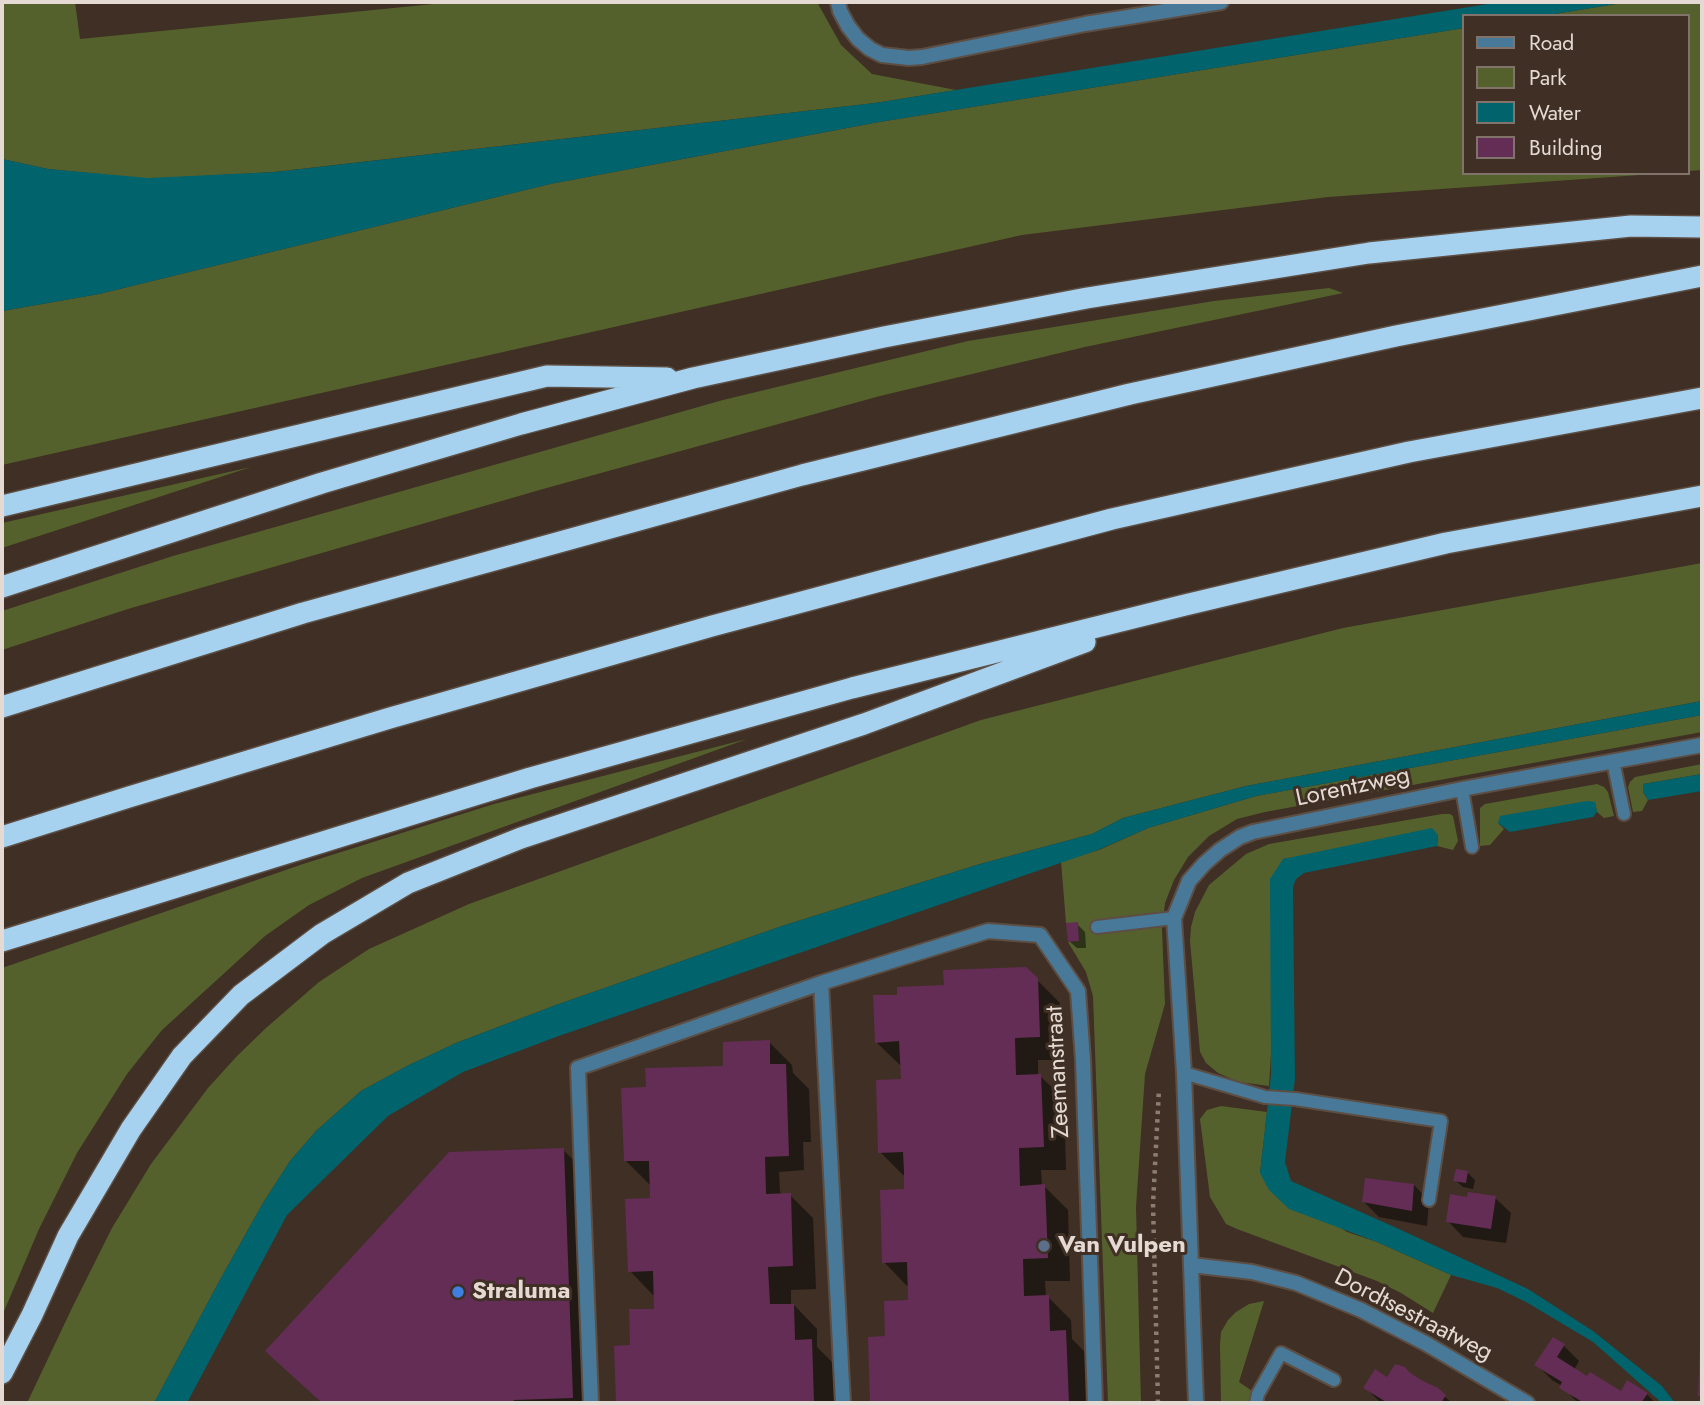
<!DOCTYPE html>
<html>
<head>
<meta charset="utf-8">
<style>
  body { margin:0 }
  #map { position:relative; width:1704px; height:1405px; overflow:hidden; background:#3f2f24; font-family:Jost,sans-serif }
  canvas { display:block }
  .frame { position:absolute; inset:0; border:4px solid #e5dad3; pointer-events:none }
  .legend { position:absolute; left:1462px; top:14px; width:228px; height:161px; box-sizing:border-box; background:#3f2f24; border:2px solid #81736a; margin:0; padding:9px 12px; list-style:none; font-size:21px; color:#e5dad3 }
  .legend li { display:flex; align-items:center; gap:14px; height:35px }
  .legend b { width:35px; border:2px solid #81736a }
</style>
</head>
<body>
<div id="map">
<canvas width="1704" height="1405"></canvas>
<div class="frame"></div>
<ul class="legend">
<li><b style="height:9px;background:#497998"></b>Road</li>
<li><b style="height:19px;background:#55612c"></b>Park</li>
<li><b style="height:19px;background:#01636b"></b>Water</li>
<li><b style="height:19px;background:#642d56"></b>Building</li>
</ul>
</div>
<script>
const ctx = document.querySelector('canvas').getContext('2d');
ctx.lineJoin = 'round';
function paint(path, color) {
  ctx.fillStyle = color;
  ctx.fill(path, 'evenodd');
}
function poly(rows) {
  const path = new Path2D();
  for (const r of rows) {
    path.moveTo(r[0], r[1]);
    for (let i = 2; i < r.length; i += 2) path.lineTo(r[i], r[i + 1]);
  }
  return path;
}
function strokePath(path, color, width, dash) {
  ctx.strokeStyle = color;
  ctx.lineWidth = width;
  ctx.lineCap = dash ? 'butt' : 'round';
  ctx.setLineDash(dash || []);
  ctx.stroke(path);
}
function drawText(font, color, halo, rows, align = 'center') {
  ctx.font = font + ' Jost,sans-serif';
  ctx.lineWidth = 6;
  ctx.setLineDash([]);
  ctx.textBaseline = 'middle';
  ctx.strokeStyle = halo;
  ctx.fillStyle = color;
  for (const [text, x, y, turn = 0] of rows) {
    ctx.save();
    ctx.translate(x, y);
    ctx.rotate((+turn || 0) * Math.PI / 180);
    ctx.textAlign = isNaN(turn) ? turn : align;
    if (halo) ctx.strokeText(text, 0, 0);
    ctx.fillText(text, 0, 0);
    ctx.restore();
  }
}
paint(poly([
  [2,2,75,2,80,39,454,2,817,2,841,45,872,74,956,90,875,103,274,172,148,179,48,169,2,159],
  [1628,2,1702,2,1702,170,1688,171,1688,16,1542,16],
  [1464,28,1464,173,1668,173,1328,197,1022,235,2,465,2,311,99,294,550,184,879,122],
  [1329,288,1343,293,1085,347,880,396,543,489,128,609,2,650,2,611,173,556,723,400,968,341,1214,301],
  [251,467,2,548,2,523],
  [1702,563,1702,701,1246,786,1123,818,1092,834,980,864,782,926,556,1005,456,1043,407,1066,361,1091,316,1131,290,1161,263,1203,221,1278,154,1403,27,1403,72,1308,112,1228,151,1164,208,1088,237,1056,266,1028,319,982,369,949,469,904,981,720,1343,628],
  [1702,715,1702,732,1265,812,1237,819,1209,836,1188,857,1174,880,1165,903,1162,929,1165,1004,1145,1074,1136,1207,1141,1403,1108,1403,1093,996,1086,972,1068,942,1079,941,1078,923,1066,923,1061,861,1099,850,1148,828,1256,796],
  [747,739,362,878,309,905,265,936,162,1030,127,1074,77,1153,39,1229,2,1316,2,968,303,864,494,804],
  [1702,764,1702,774,1643,784,1643,792,1648,800,1642,811,1633,812,1628,787,1630,782,1635,777],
  [1597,784,1604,787,1608,792,1614,816,1604,818,1597,812,1595,803,1498,823,1504,829,1490,845,1480,846,1480,808,1485,804],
  [1442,814,1450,814,1453,816,1458,841,1453,850,1437,846,1438,835,1283,859,1269,1086,1239,1082,1218,1073,1206,1063,1200,1052,1190,941,1191,927,1195,912,1209,885,1246,854,1269,844],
  [1221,1106,1267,1112,1260,1173,1347,1232,1377,1242,1451,1275,1433,1313,1401,1293,1377,1281,1237,1229,1226,1224,1210,1197,1200,1119,1207,1110],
  [1264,1301,1239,1382,1252,1391,1249,1403,1221,1403,1220,1344,1221,1332,1228,1320,1236,1312,1249,1304]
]), '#55612c');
paint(poly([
  [1500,2,1628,2,1542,16,1464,16,1464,28,879,122,550,184,99,294,2,311,2,159,48,169,148,178,275,172,875,103],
  [1702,701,1702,715,1256,796,1148,828,1098,850,556,1037,463,1072,388,1116,287,1215,187,1403,154,1403,221,1278,263,1203,290,1161,316,1131,361,1091,407,1066,456,1043,556,1005,782,926,980,864,1092,834,1123,818,1246,786],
  [1702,774,1702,791,1648,800,1643,792,1643,784],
  [1587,801,1595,802,1597,812,1593,817,1510,832,1498,823,1500,816],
  [1432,828,1438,835,1437,846,1304,873,1296,879,1293,887,1295,1079,1285,1162,1291,1181,1399,1229,1528,1289,1593,1331,1662,1386,1675,1403,1662,1403,1593,1342,1526,1302,1497,1288,1451,1275,1377,1242,1289,1209,1269,1190,1260,1173,1271,1075,1270,879,1283,859]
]), '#01636b');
paint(poly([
  [1077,924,1085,932,1086,948,1077,948,1069,941],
  [1037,980,1060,1003,1062,1060,1038,1060,1038,1076,1040,1076,1064,1099,1066,1170,1041,1170,1042,1186,1044,1186,1068,1210,1070,1281,1045,1281,1046,1297,1048,1297,1071,1320,1072,1339,1096,1363,1098,1403,872,1403,870,1339,886,1339,910,1301,909,1286,907,1286,884,1262,906,1191,906,1175,903,1175,880,1152,902,1080,902,1065,900,1065,876,1042,899,996],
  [769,1042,792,1065,793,1073,809,1089,811,1142,803,1142,804,1170,779,1172,780,1192,783,1195,790,1195,813,1218,816,1289,791,1290,791,1305,794,1305,817,1329,817,1347,842,1372,843,1403,617,1403,615,1347,634,1347,655,1310,655,1295,653,1295,630,1271,652,1200,651,1184,649,1184,626,1161,647,1089,725,1067],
  [563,1150,587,1173,595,1403,322,1403,267,1351],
  [1468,1173,1475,1180,1473,1189,1463,1187,1455,1180],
  [1414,1185,1429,1201,1427,1226,1379,1217,1364,1202],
  [1495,1198,1511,1213,1506,1243,1463,1237,1448,1221,1469,1199],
  [1564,1346,1579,1361,1574,1370,1621,1393,1647,1394,1655,1403,1578,1403,1562,1386,1552,1380,1537,1365],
  [1411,1375,1437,1390,1452,1403,1381,1403,1366,1388,1388,1379]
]), '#0007');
paint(poly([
  [1078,922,1079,941,1068,942,1066,923],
  [1026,967,1038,978,1040,1037,1015,1038,1016,1075,1041,1074,1044,1147,1019,1148,1020,1186,1045,1184,1048,1258,1023,1259,1024,1296,1049,1295,1050,1331,1066,1330,1069,1403,870,1403,868,1337,885,1336,884,1301,908,1300,907,1262,882,1263,880,1190,904,1189,904,1171,903,1152,878,1153,876,1080,901,1079,899,1041,875,1043,873,995,897,995,897,987,944,985,943,970],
  [770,1040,770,1064,786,1064,789,1156,765,1157,766,1194,791,1193,793,1266,768,1267,770,1304,794,1304,795,1340,812,1339,814,1403,616,1403,614,1346,630,1345,629,1309,654,1309,653,1271,628,1272,625,1199,650,1198,649,1161,624,1161,621,1088,646,1087,645,1068,723,1066,723,1042],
  [564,1148,573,1398,514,1400,513,1403,450,1403,449,1401,322,1403,265,1351,449,1152],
  [1456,1169,1468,1171,1466,1183,1453,1181],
  [1365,1178,1414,1184,1412,1211,1362,1202],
  [1468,1192,1496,1196,1491,1229,1446,1222,1450,1194,1467,1197],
  [1553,1337,1565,1344,1557,1357,1587,1376,1590,1372,1621,1391,1627,1380,1648,1393,1641,1403,1584,1403,1559,1388,1562,1382,1534,1365],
  [1700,1344,1702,1344,1702,1396,1698,1396],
  [1395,1364,1405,1367,1409,1372,1421,1380,1438,1388,1446,1395,1441,1403,1388,1403,1363,1388,1375,1369,1387,1377]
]), '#642d56');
const lane = poly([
  [1613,761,1624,814],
  [1462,789,1472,847],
  [1097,927,1174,918],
  [1184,1073,1265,1097,1295,1099,1441,1121,1429,1200],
  [1256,1403,1258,1394,1281,1353,1334,1380]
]);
const street = poly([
  [838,2,840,11,848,26,858,39,870,49,882,55,909,58,922,57,1085,24,1221,2],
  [821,983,843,1403],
  [1191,1265,1252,1272,1296,1283,1313,1290,1361,1310,1425,1343,1527,1403],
  [591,1403,578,1068,821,983,988,931,1040,935,1078,991,1083,1060,1095,1403],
  [1196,1403,1184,1073,1174,918,1189,881,1204,864,1220,850,1240,837,1253,832,1462,789,1702,745]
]);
const highway = poly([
  [2,506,547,376,667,378],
  [2,587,322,483,521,424,693,378,884,337,1087,298,1369,253,1631,226,1702,227],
  [2,707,303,613,802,475,1130,394,1396,336,1702,276],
  [2,837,129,797,390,718,712,626,1112,519,1409,452,1702,398],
  [2,941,530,778,852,688,1185,605,1446,543,1702,496],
  [2,1373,32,1315,68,1236,131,1129,182,1056,241,995,322,934,408,883,521,838,864,724,1085,642]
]);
strokePath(lane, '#5d4e44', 16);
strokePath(street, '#5d4e44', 18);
strokePath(highway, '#5d4e44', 24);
strokePath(poly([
  [1158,1403,1153,1204,1159,1089]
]), '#8a7d73', 4.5, [3.5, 5]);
strokePath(lane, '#497998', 12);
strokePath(street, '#497998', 14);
strokePath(highway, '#a6d2f0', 21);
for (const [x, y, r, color] of [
  [1044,1246,7,"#5c6f8a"],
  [458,1292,7,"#3f7fe0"]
]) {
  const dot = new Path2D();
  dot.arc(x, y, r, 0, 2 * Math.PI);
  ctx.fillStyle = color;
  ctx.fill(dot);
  strokePath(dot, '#3f2f24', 2.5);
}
drawText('24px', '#e5dad3', '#3f2f24', [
  ["Lorentzweg",1353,788,-12],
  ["Zeemanstraat",1059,1072,-93],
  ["Dordtsestraatweg",1413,1316,27]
]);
drawText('bold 24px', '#e5dad3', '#3f2f24', [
  ["Van Vulpen",1058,1246],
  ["Straluma",472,1292]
], 'left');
</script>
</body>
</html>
